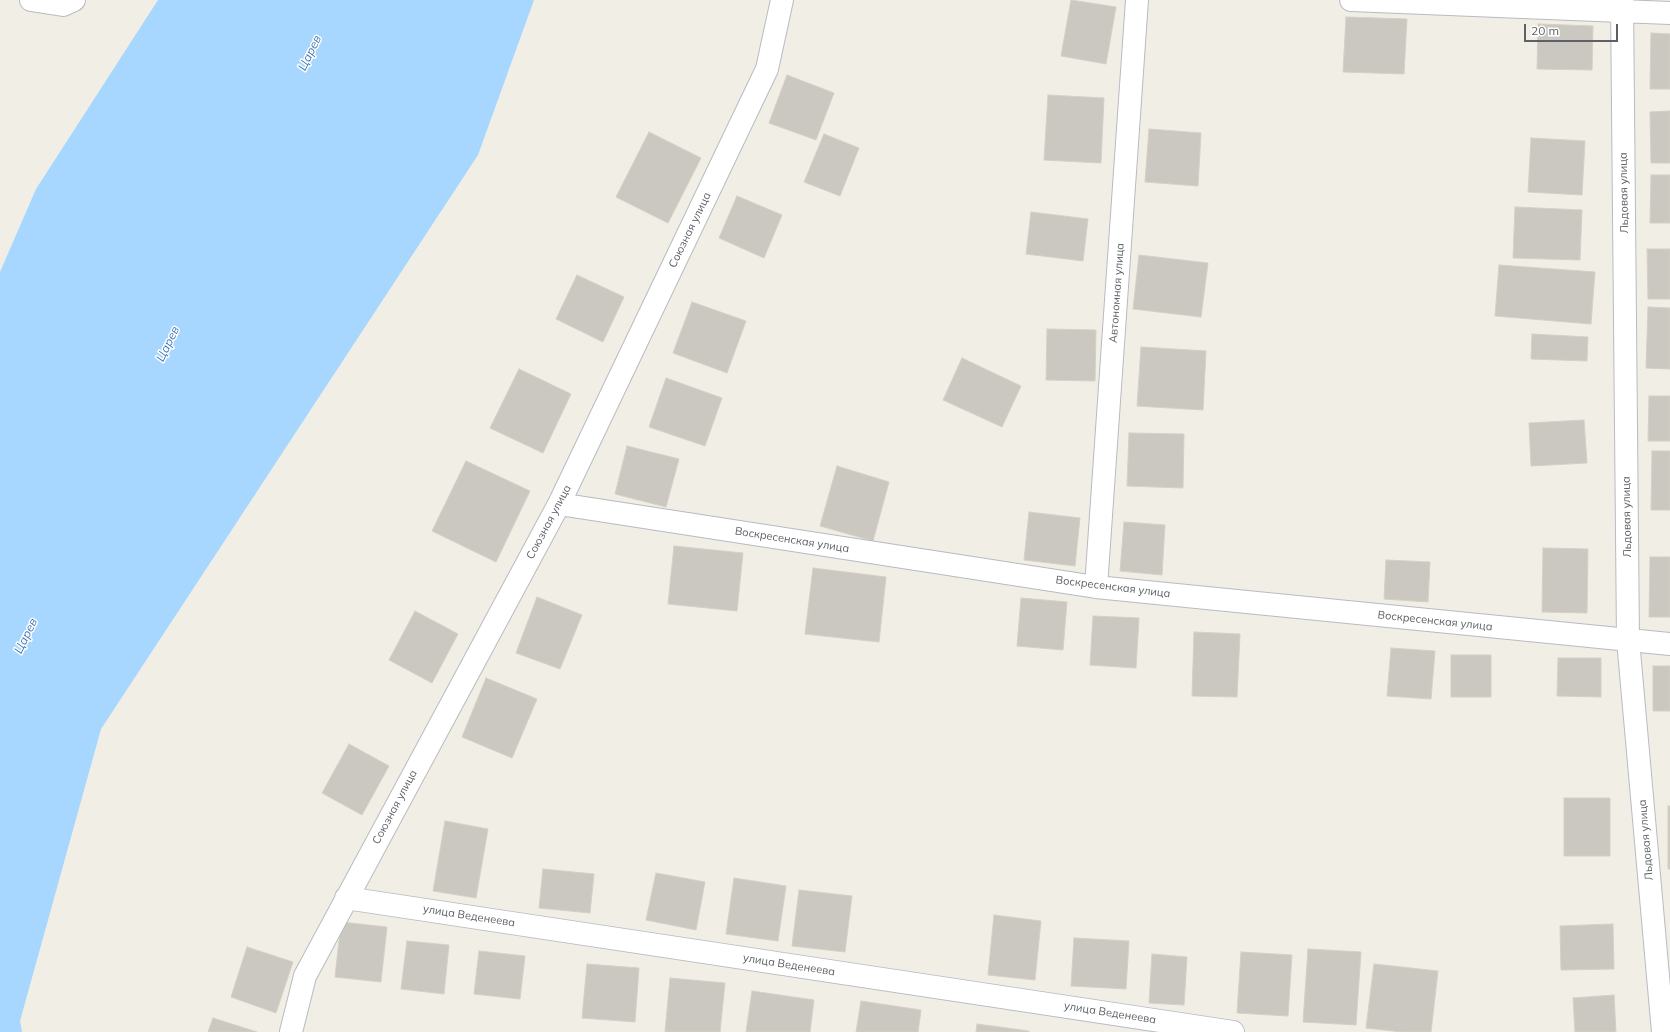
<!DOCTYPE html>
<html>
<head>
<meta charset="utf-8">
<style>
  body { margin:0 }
  #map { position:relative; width:1670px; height:1032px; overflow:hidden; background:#f0eee5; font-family:Mulish,sans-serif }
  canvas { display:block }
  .scale { position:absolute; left:1524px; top:24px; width:94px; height:18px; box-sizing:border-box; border:2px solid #5d6167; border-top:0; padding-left:5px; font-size:12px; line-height:14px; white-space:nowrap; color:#5d6167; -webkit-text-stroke:3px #fff; paint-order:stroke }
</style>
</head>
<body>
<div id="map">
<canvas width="1670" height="1032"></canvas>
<div class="scale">20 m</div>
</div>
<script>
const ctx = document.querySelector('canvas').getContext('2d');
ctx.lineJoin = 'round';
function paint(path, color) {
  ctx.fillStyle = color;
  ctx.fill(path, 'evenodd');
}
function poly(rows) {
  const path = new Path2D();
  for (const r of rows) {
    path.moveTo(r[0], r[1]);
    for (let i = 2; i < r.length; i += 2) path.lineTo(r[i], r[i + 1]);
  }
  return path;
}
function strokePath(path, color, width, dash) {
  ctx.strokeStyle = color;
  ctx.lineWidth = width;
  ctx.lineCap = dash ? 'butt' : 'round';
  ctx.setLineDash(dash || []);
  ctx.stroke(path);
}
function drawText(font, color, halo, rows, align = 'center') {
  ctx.font = font + ' Mulish,sans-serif';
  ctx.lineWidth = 3;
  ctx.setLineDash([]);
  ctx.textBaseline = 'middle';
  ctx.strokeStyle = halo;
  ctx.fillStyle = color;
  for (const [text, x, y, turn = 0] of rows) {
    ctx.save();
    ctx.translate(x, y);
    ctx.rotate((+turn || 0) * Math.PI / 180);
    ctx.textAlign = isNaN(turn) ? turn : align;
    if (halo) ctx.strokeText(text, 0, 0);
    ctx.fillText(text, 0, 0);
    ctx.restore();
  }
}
paint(poly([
  [158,0,534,0,478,155,101,729,20,1021,22,1032,0,1032,0,272,36,189]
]), '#a7d7ff');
const building = poly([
  [1071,0,1116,7,1106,64,1061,56,1071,0],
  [1346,17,1407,19,1404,74,1343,72,1346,17],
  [1538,24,1593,26,1592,70,1537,69,1538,24],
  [1651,33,1670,34,1670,89,1650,89,1651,33],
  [787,75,834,93,816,140,769,123,787,75],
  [1048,95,1104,98,1101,163,1044,160,1048,95],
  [1670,111,1670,163,1651,163,1650,112,1670,111],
  [1149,129,1201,133,1198,186,1145,182,1149,129],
  [649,132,701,158,668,223,616,197,649,132],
  [824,134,859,148,840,196,804,182,824,134],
  [1531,138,1585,141,1582,195,1528,192,1531,138],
  [1651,175,1670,175,1670,223,1650,223,1651,175],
  [737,196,782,215,764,258,719,238,737,196],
  [1515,207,1582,210,1580,260,1513,258,1515,207],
  [1031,212,1088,219,1083,261,1026,254,1031,212],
  [1647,249,1670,249,1670,299,1648,299,1647,249],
  [1139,255,1208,263,1201,317,1133,309,1139,255],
  [1499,265,1595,272,1591,324,1495,316,1499,265],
  [577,275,624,297,603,342,556,319,577,275],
  [692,302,746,321,727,373,673,353,692,302],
  [1648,307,1670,308,1670,369,1646,368,1648,307],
  [1047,329,1096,330,1095,381,1046,380,1047,329],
  [1532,334,1588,337,1587,361,1531,359,1532,334],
  [1141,347,1206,351,1203,410,1137,406,1141,347],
  [962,358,1021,386,1002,427,943,400,962,358],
  [519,369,571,394,543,453,490,428,519,369],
  [666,378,722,398,705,446,649,427,666,378],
  [1649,396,1670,396,1670,441,1648,441,1649,396],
  [1584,420,1587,463,1531,466,1529,423,1584,420],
  [1129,433,1184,434,1183,488,1127,486,1129,433],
  [627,446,679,459,666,507,615,494,627,446],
  [1652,451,1670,451,1670,510,1651,510,1652,451],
  [466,461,530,491,496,562,432,531,466,461],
  [837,466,889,482,873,541,820,526,837,466],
  [1029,512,1080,518,1075,566,1024,560,1029,512],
  [1124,522,1165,525,1162,575,1120,571,1124,522],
  [674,546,743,553,737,611,668,604,674,546],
  [1543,548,1588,549,1587,613,1542,612,1543,548],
  [1650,557,1670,557,1670,617,1649,617,1650,557],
  [1386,560,1430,562,1428,602,1384,599,1386,560],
  [813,568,886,577,879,642,805,634,813,568],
  [537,597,582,615,560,669,516,653,537,597],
  [1021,598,1067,602,1063,650,1017,646,1021,598],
  [415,611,458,634,432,683,389,660,415,611],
  [1093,616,1139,618,1136,668,1090,665,1093,616],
  [1194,632,1240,634,1237,697,1192,696,1194,632],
  [1391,648,1435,651,1431,699,1387,696,1391,648],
  [1451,655,1491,655,1491,697,1451,697,1451,655],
  [1558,658,1601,658,1601,697,1557,696,1558,658],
  [1653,666,1670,666,1670,711,1653,711,1653,666],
  [486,678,537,699,512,758,462,737,486,678],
  [349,744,389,766,362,815,322,793,349,744],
  [1564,798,1610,798,1610,856,1564,856,1564,798],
  [1668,806,1670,806,1670,869,1668,869,1668,806],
  [445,821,488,829,476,898,433,891,445,821],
  [543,869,594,874,590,913,539,908,543,869],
  [656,873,705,882,696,930,646,920,656,873],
  [734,878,786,886,778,941,726,934,734,878],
  [799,890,852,896,845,952,792,946,799,890],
  [994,915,1041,921,1035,980,988,975,994,915],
  [341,922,387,927,381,982,335,977,341,922],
  [1613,924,1614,969,1561,970,1560,926,1613,924],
  [1074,938,1129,941,1126,989,1071,986,1074,938],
  [407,941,449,945,444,994,401,989,407,941],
  [247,947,293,962,276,1013,231,997,247,947],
  [1308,949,1361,952,1356,1025,1303,1022,1308,949],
  [479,951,525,956,520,999,474,994,479,951],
  [1241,952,1292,955,1288,1016,1237,1013,1241,952],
  [1152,954,1187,957,1184,1005,1149,1003,1152,954],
  [587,964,639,968,635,1022,582,1018,587,964],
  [1374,964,1438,971,1431,1032,1402,1032,1366,1028,1374,964],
  [670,978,725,983,720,1032,665,1032,670,978],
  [752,991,814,1000,810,1032,746,1032,752,991],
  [1614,995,1616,1032,1575,1032,1573,998,1614,995],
  [861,1001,921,1010,918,1032,856,1032,861,1001],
  [213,1018,257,1032,208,1032,213,1018],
  [977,1024,1029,1031,1029,1032,976,1032,977,1024]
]);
paint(building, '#cbc8c2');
strokePath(building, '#d5d0c3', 1);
const street = poly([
  [31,0,63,5,74,0],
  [1351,0,1670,13],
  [1622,0,1628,640,1663,1032],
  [559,504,1096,587,1670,644],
  [1096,587,1137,0],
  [346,898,1233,1032],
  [291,1032,305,976,559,504,767,69,782,0]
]);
strokePath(street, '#b8bbc0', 24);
strokePath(street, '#fff', 22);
drawText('11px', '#5d6167', '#fff', [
  ["Льдовая улица",1624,193,-91],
  ["Союзная улица",690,230,-64],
  ["Автономная улица",1117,293,-86],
  ["Льдовая улица",1627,517,-91],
  ["Союзная улица",549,522,-62],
  ["Воскресенская улица",792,540,9],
  ["Воскресенская улица",1113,587,7],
  ["Воскресенская улица",1435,621,6],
  ["Союзная улица",395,807,-62],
  ["Льдовая улица",1646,840,-95],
  ["улица Веденеева",469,916,9],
  ["улица Веденеева",789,965,9],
  ["улица Веденеева",1110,1013,9]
]);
drawText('italic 12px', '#3e77b7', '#fff', [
  ["Царев",310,53,-64],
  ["Царев",168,344,-64],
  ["Царев",26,636,-64]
]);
</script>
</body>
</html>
